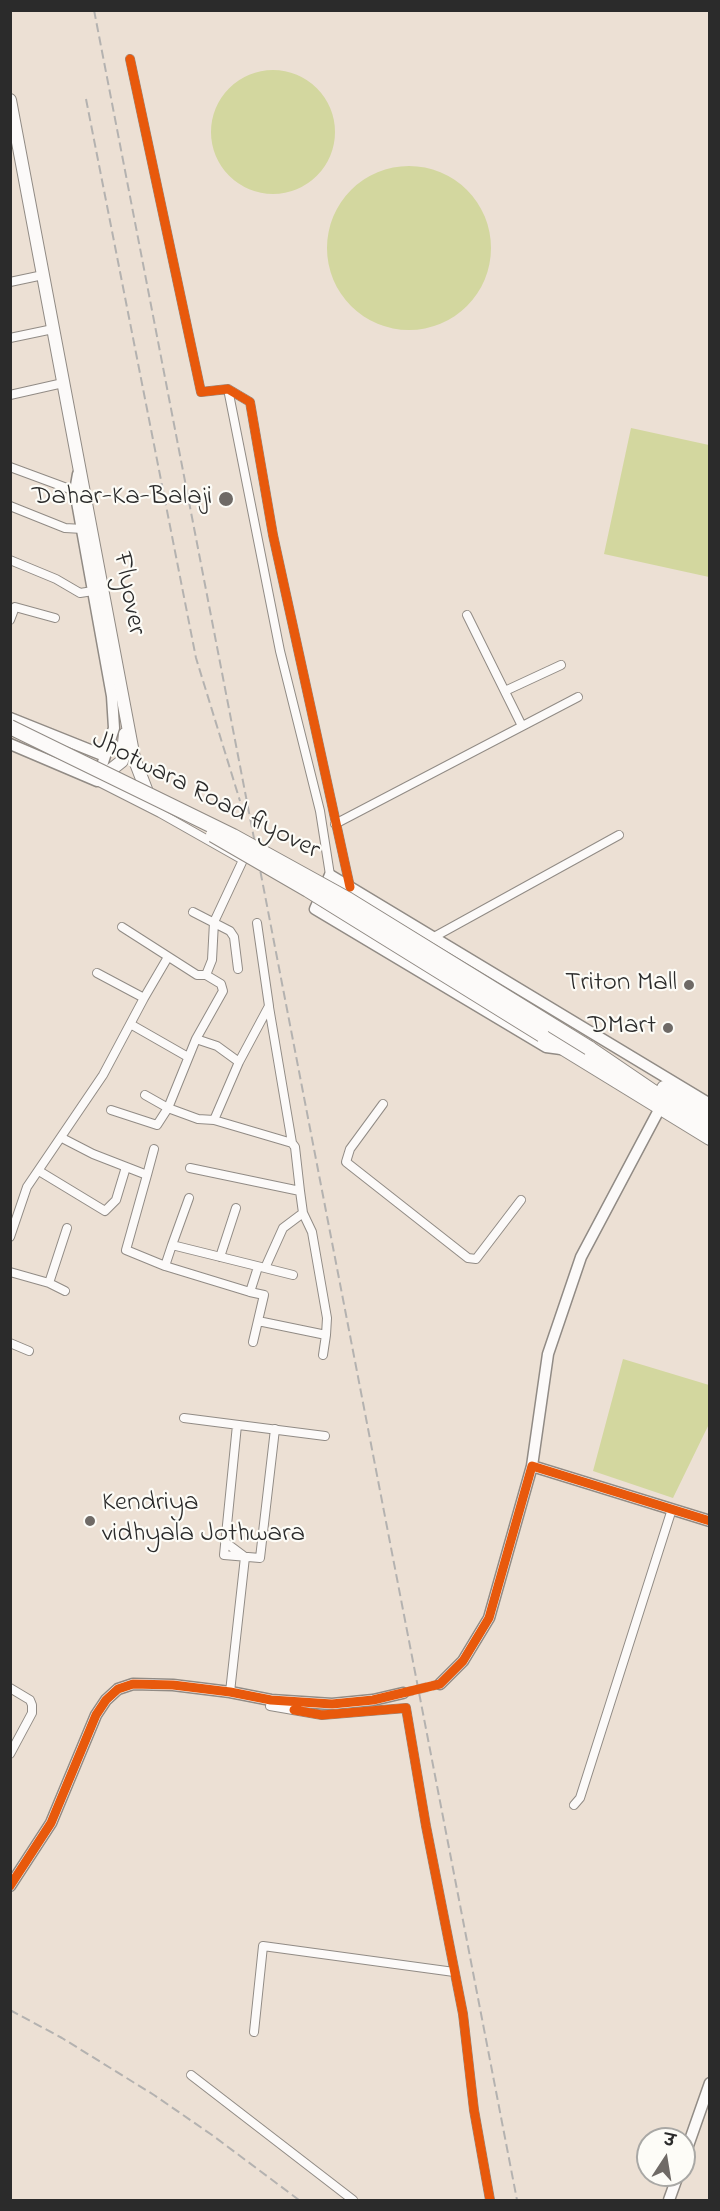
<!DOCTYPE html>
<html>
<head>
<meta charset="utf-8">
<style>
  body { margin:0 }
  #map { position:relative; width:720px; height:2211px; overflow:hidden; background:#ece0d4; font-family:"Indie Flower","Playpen Sans Deva",sans-serif }
  canvas { display:block }
  .frame { position:absolute; inset:0; border:12px solid #2b2b2b; pointer-events:none }
  .north { position:absolute; left:636px; top:2127px; width:60px; height:60px; box-sizing:border-box; background:#fdfcf7; border:2px solid #a9a8a5; border-radius:50%; rotate:12deg; font-size:16px; font-weight:700; line-height:24px; text-align:center; color:#2b2b2b }
  .north::after { content:''; display:block; margin:auto; width:21px; height:27px; background:#6f6a66; clip-path:polygon(50% 0,100% 100%,50% 72%,0 100%) }
</style>
</head>
<body>
<div id="map">
<canvas width="720" height="2211"></canvas>
<div class="frame"></div>
<div class="north">उ</div>
</div>
<script>
const ctx = document.querySelector('canvas').getContext('2d');
ctx.lineJoin = 'round';
function paint(path, color) {
  ctx.fillStyle = color;
  ctx.fill(path, 'evenodd');
}
function poly(rows) {
  const path = new Path2D();
  for (const r of rows) {
    if (r.length === 3) {
      path.moveTo(r[0] + r[2], r[1]);
      path.arc(r[0], r[1], r[2], 0, 2 * Math.PI);
      continue;
    }
    path.moveTo(r[0], r[1]);
    for (let i = 2; i < r.length; i += 2) path.lineTo(r[i], r[i + 1]);
  }
  return path;
}
function strokePath(path, color, width, dash) {
  ctx.strokeStyle = color;
  ctx.lineWidth = width;
  ctx.lineCap = dash ? 'butt' : 'round';
  ctx.setLineDash(dash || []);
  ctx.stroke(path);
}
function drawText(font, color, halo, rows, align = 'center') {
  ctx.font = font + ' "Indie Flower",sans-serif';
  ctx.lineWidth = 4.5;
  ctx.setLineDash([]);
  ctx.textBaseline = 'middle';
  ctx.strokeStyle = halo;
  ctx.fillStyle = color;
  for (const [text, x, y, turn = 0] of rows) {
    ctx.save();
    ctx.translate(x, y);
    ctx.rotate((+turn || 0) * Math.PI / 180);
    ctx.textAlign = isNaN(turn) ? turn : align;
    if (halo) ctx.strokeText(text, 0, 0);
    ctx.fillText(text, 0, 0);
    ctx.restore();
  }
}
paint(poly([
  [273,132,62],
  [409,248,82],
  [631,428,709,445,709,577,604,554],
  [623,1359,709,1385,709,1424,673,1498,593,1471]
]), '#d3d79f');
strokePath(poly([
  [403,1693,440,1684]
]), '#c5bcb2', 10, [10, 5]);
const minor = poly([
  [130,59,201,392,228,389,250,402,273,535,350,887],
  [10,282,43,275],
  [10,338,53,329],
  [228,389,280,651,320,811,330,875],
  [10,395,63,383],
  [10,467,75,491],
  [10,506,65,528,83,529],
  [10,560,56,579,80,593,93,591],
  [467,615,522,726],
  [10,620,15,607,55,618],
  [505,691,561,665],
  [97,781,160,813,243,860,214,922,212,960,206,975,197,975,122,927],
  [335,824,578,697],
  [193,912,230,931,234,937,238,969],
  [434,937,619,835],
  [97,973,144,998,168,957],
  [206,975,221,984,223,991,196,1039,217,1046,239,1062],
  [269,1007,292,1143],
  [132,1025,188,1057],
  [383,1104,350,1149,346,1162,468,1258,476,1259,521,1200],
  [111,1110,157,1125,168,1108,145,1095],
  [214,1120,239,1062,269,1006,257,923],
  [62,1138,93,1154,147,1175,154,1149],
  [190,1168,300,1191,295,1147,292,1143,214,1120,198,1119,168,1108,196,1039],
  [39,1171,105,1211,116,1200,126,1167],
  [147,1175,126,1250,165,1266,172,1245],
  [189,1198,172,1245,265,1268,283,1228,303,1213,300,1191],
  [10,1237,27,1187,103,1075,144,998],
  [220,1257,236,1208],
  [165,1266,250,1292,258,1267],
  [265,1268,293,1275],
  [10,1272,49,1283,67,1228],
  [49,1283,65,1291],
  [250,1292,264,1295,253,1342],
  [258,1321,326,1335,327,1318,312,1232,303,1213],
  [10,1343,29,1351],
  [323,1355,326,1335],
  [184,1418,325,1436],
  [237,1425,224,1555,260,1558,275,1429],
  [225,1542,245,1557,230,1692],
  [10,1688,30,1700,32,1705,32,1713,10,1754],
  [270,1706,322,1715,406,1708,426,1826,463,2014,474,2110,490,2200],
  [574,1805,580,1798,672,1509],
  [254,2032,263,1946,454,1972],
  [191,2075,353,2200]
]);
const tertiary = poly([
  [10,718,105,756],
  [10,744,97,781,114,728,112,696,75,491,78,474],
  [561,1049,546,1047,315,909,330,875,710,1104],
  [532,1466,548,1354,581,1257,660,1108],
  [440,1684,463,1661,489,1618,532,1466,710,1521],
  [10,1886,51,1823,96,1715,106,1700,118,1689,133,1684,173,1685,230,1692,271,1700,332,1704,373,1700,403,1693],
  [684,2157,710,2083],
  [669,2200,678,2175]
]);
const secondary = poly([
  [10,100,134,758,147,792],
  [107,773,122,761,125,734]
]);
const primary = poly([
  [542,1035,710,1138],
  [589,1048,658,1095,710,1125],
  [664,1088,710,1113]
]);
strokePath(minor, '#918b85', 10);
strokePath(tertiary, '#918b85', 13);
strokePath(secondary, '#918b85', 14);
strokePath(primary, '#918b85', 16);
strokePath(minor, '#fcfaf9', 8);
strokePath(tertiary, '#fcfaf9', 10);
strokePath(secondary, '#fcfaf9', 12);
strokePath(primary, '#fcfaf9', 14);
strokePath(poly([
  [94,10,517,2200],
  [86,99,196,658,240,801],
  [10,2010,62,2038,154,2095,212,2135,299,2200]
]), '#b4b2b0', 2, [9, 4.5]);
const primaryBridge = poly([
  [10,727,233,836,349,900,589,1048],
  [213,835,308,890,542,1035]
]);
strokePath(primaryBridge, '#918b85', 16, []);
strokePath(primaryBridge, '#fcfaf9', 14);
strokePath(poly([
  [130,59,201,392,228,389,250,402,273,535,350,887],
  [294,1710,322,1715,406,1708,426,1826,463,2014,474,2110,490,2200],
  [10,1886,51,1823,96,1715,106,1700,118,1689,133,1684,173,1685,230,1692,271,1700,332,1704,373,1700,440,1684,463,1661,489,1618,532,1466,710,1521]
]), '#e8590c', 9);
for (const [x, y, r, color] of [
  [226,499,8,"#6f6a66"],
  [689,985,6,"#6f6a66"],
  [668,1028,6,"#6f6a66"],
  [90,1521,6,"#6f6a66"]
]) {
  const dot = new Path2D();
  dot.arc(x, y, r, 0, 2 * Math.PI);
  ctx.fillStyle = color;
  ctx.fill(dot);
  strokePath(dot, '#fdfcf7', 2);
}
drawText('27px', '#2b2b2b', '#fdfcf7', [
  ["Dahar-Ka-Balaji",212,499],
  ["Triton Mall",677,985],
  ["DMart",656,1028],
  ["Kendriya",102,1505,"left"],
  ["vidhyala Jothwara",102,1536,"left"]
], 'right');
drawText('27px', '#2b2b2b', '#fdfcf7', [
  ["Flyover",127,594,79],
  ["Jhotwara Road flyover",205,797,27]
]);
</script>
</body>
</html>
